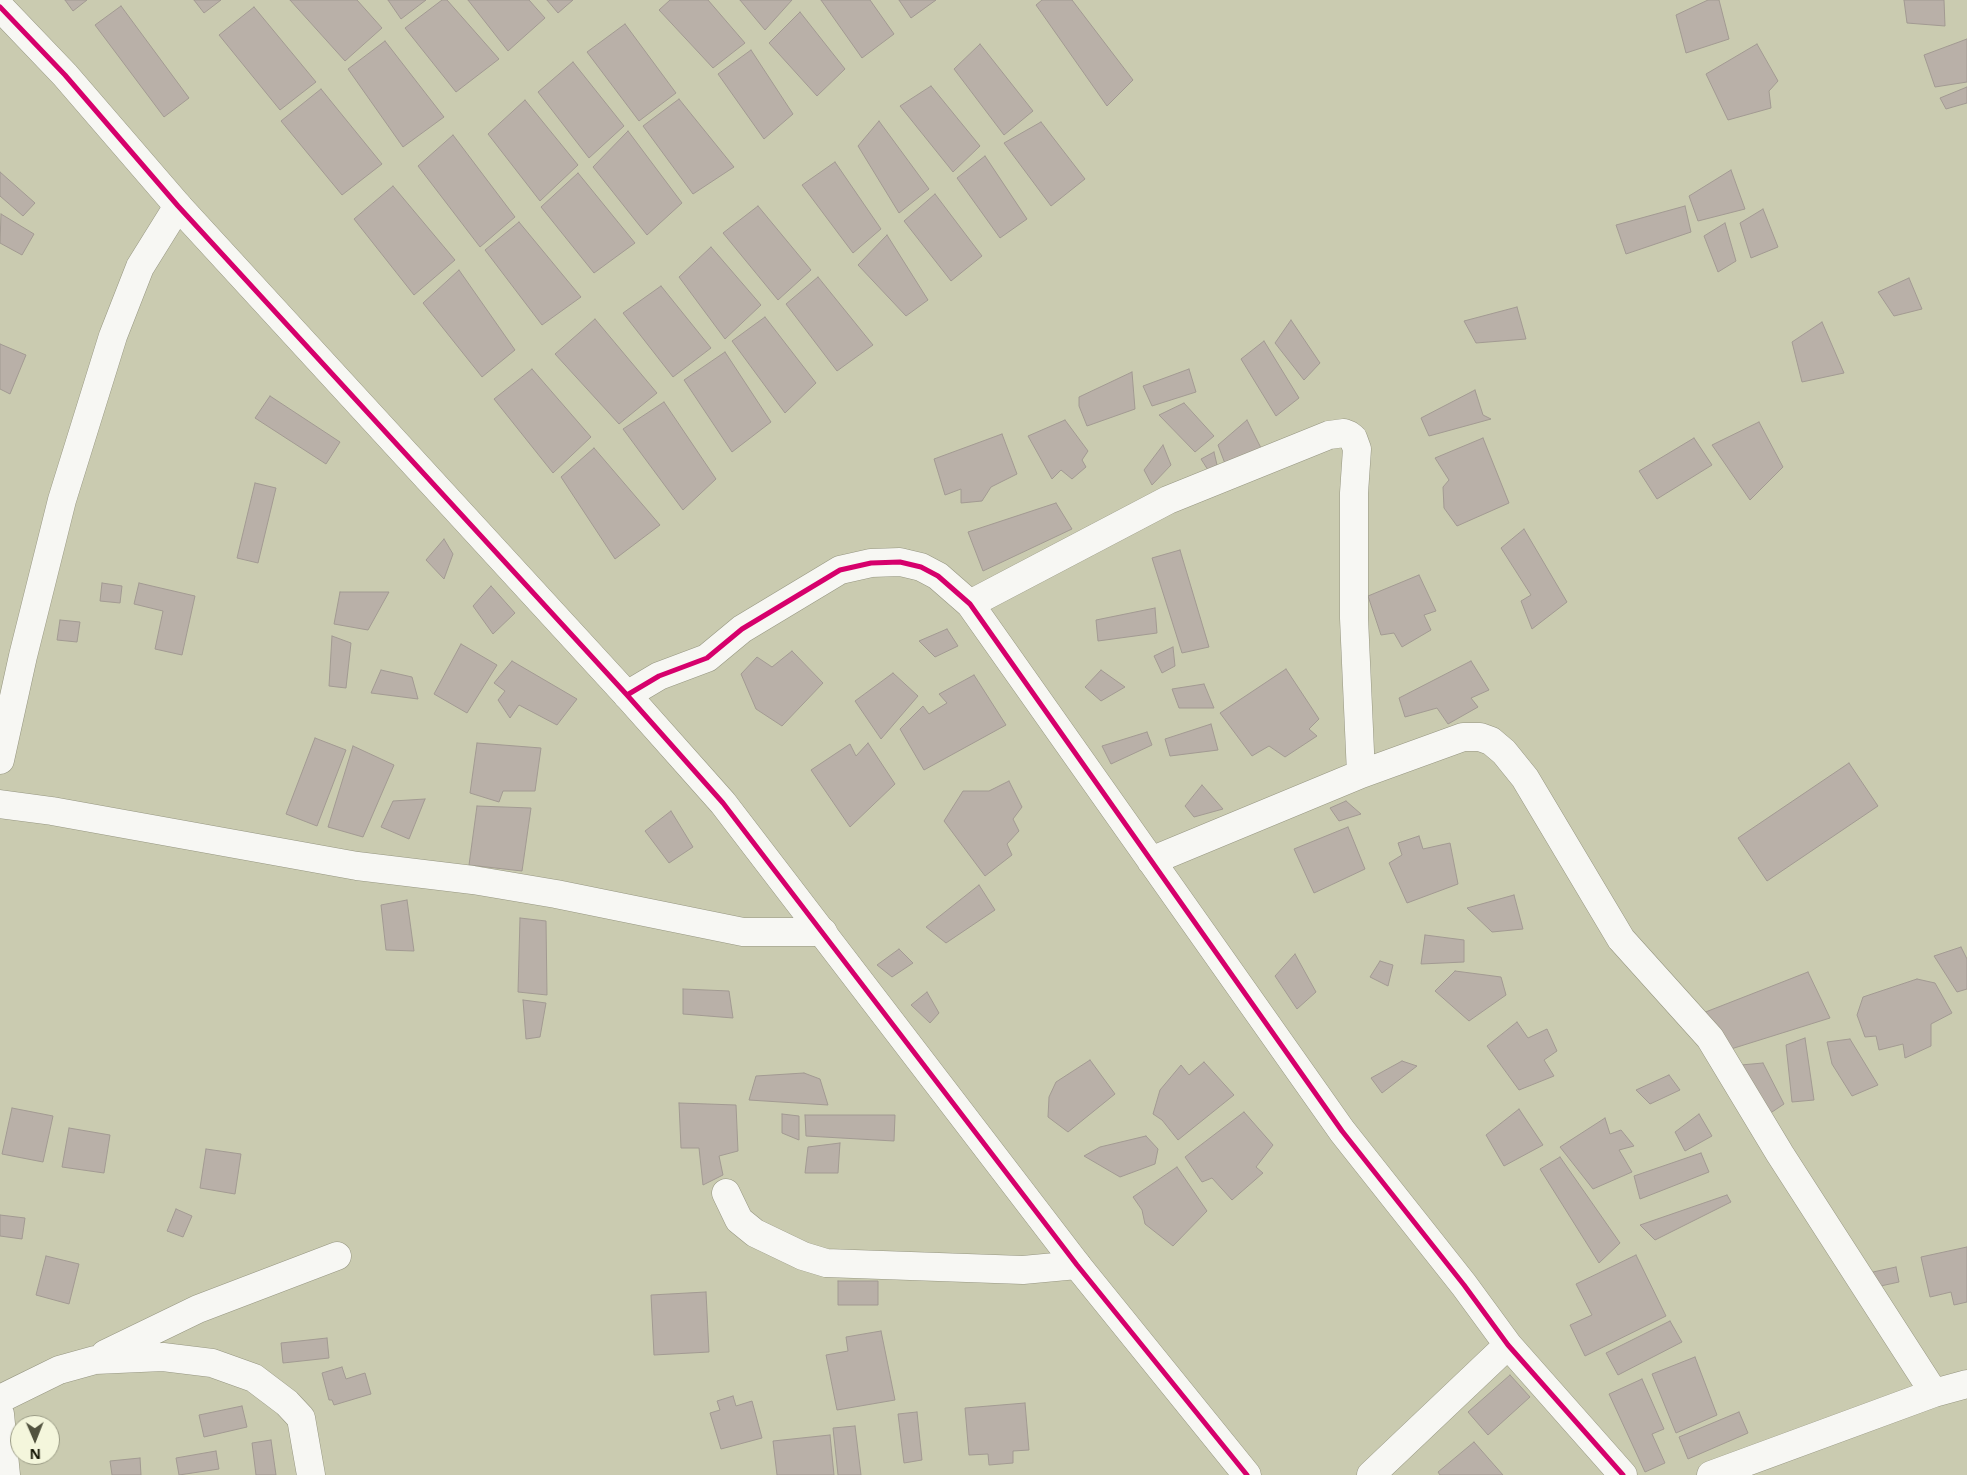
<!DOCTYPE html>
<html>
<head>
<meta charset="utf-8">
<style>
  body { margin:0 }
  #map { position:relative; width:1967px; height:1475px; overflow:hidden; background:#cacbb0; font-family:"Open Sans",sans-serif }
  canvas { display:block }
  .north { position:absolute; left:10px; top:1415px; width:50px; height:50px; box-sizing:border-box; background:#f4f6dc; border:1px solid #9a9b85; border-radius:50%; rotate:179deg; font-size:14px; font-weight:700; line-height:20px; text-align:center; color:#121302 }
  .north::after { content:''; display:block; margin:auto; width:18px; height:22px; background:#52533f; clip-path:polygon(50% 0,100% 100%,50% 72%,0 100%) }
</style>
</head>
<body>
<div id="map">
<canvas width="1967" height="1475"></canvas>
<div class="north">N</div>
</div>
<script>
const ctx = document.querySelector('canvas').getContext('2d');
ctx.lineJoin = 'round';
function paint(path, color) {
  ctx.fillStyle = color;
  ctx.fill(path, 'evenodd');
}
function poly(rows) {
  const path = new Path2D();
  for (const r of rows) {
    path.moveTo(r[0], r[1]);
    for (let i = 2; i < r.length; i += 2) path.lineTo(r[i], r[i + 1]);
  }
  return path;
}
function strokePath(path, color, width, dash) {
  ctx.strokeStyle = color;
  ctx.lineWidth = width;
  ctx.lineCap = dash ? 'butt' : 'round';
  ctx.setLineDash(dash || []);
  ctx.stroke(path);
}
const building = poly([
  [65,0,87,0,73,11,65,0],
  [194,0,221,0,204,13,194,0],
  [290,0,357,0,382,28,345,61,290,0],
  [388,0,426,0,401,19,388,0],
  [442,0,447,0,499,59,456,92,405,28,442,0],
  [468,0,529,0,545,18,508,51,468,0],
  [547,0,573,0,558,13,547,0],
  [670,0,708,0,745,43,713,68,659,10,670,0],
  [740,0,792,0,765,30,740,0],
  [821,0,870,0,894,34,862,58,821,0],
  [899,0,936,0,911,18,899,0],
  [1042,0,1072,0,1133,80,1107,106,1036,5,1042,0],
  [1708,0,1719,0,1729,39,1686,53,1676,15,1708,0],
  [1904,0,1944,0,1945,26,1907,23,1904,0],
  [121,6,189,98,164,117,95,25,121,6],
  [254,7,316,82,280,110,219,35,254,7],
  [800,12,845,69,817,96,769,43,800,12],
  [625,24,676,93,639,121,587,52,625,24],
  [1967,39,1967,82,1935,87,1924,55,1967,39],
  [385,41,444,117,403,147,348,69,385,41],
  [980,44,1033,111,1004,135,954,69,980,44],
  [1757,44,1778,81,1769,91,1771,108,1728,120,1706,74,1757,44],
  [751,50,793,114,764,139,718,74,751,50],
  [573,62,624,126,589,158,538,92,573,62],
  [931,86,980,146,953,172,900,106,931,86],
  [1967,87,1967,103,1946,109,1940,98,1967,87],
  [321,89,382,164,342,195,281,121,321,89],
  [679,99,734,167,693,194,643,126,679,99],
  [525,100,578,165,540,201,488,134,525,100],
  [879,121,929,189,899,213,858,146,879,121],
  [1041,122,1085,179,1051,206,1004,143,1041,122],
  [628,131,682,203,647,235,593,167,628,131],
  [453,135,515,217,480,247,418,166,453,135],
  [985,156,1027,219,1000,238,957,178,985,156],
  [835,162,881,229,853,253,802,185,835,162],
  [1731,170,1745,209,1698,221,1689,196,1731,170],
  [0,172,35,203,23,216,0,196,0,172],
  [578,173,635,243,594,273,541,207,578,173],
  [393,186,455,260,414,295,354,219,393,186],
  [935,194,982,256,951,281,904,221,935,194],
  [758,206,811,270,778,300,723,233,758,206],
  [1685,206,1691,232,1626,254,1616,225,1685,206],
  [1763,209,1778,247,1751,258,1740,223,1763,209],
  [1,214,34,234,22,255,0,243,1,214],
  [519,222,581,297,542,325,485,250,519,222],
  [1725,223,1736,261,1718,272,1704,236,1725,223],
  [887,235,928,300,906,316,858,265,887,235],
  [711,247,761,305,725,339,679,277,711,247],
  [459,270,515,350,482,377,423,303,459,270],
  [818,277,873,345,837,371,786,304,818,277],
  [1909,278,1922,309,1894,316,1878,292,1909,278],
  [661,286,711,348,673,377,623,313,661,286],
  [1517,307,1526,339,1476,343,1464,321,1517,307],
  [765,317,816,383,785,413,732,341,765,317],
  [595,319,657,393,619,424,555,354,595,319],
  [1291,320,1320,363,1304,380,1275,343,1291,320],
  [1822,322,1844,373,1802,382,1792,342,1822,322],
  [1264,341,1299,398,1276,416,1241,359,1264,341],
  [0,344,26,355,10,394,0,389,0,344],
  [725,352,771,422,732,452,684,380,725,352],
  [532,369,591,437,553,473,494,399,532,369],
  [1189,369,1196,392,1152,406,1143,386,1189,369],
  [1132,372,1135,409,1087,426,1079,406,1079,397,1132,372],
  [1475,390,1483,415,1491,419,1429,436,1421,418,1475,390],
  [270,396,340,442,326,464,255,418,270,396],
  [664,402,716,479,683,510,623,429,664,402],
  [1184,403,1214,436,1195,452,1159,415,1184,403],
  [1065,420,1088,451,1082,460,1086,467,1072,479,1061,470,1052,479,1028,436,1065,420],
  [1247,420,1261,448,1227,469,1218,445,1247,420],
  [1759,422,1783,467,1750,500,1712,445,1759,422],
  [1002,434,1017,474,991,487,982,501,961,503,961,489,945,495,934,459,1002,434],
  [1483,438,1509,503,1457,526,1444,508,1443,487,1449,480,1435,458,1483,438],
  [1694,438,1712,465,1657,499,1639,471,1694,438],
  [1163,445,1171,465,1152,485,1144,470,1163,445],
  [594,448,660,525,615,559,561,477,594,448],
  [1214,452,1217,465,1208,470,1201,459,1214,452],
  [255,483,276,488,258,563,237,558,255,483],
  [1056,503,1072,529,983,571,968,532,1056,503],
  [1524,529,1567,602,1532,629,1521,601,1531,595,1501,548,1524,529],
  [444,539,453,554,444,579,426,560,444,539],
  [1180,550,1209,647,1182,653,1152,558,1180,550],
  [1419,575,1436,611,1424,615,1431,630,1402,647,1394,633,1381,635,1368,596,1419,575],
  [102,583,122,586,120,603,100,601,102,583],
  [139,583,195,596,182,655,155,649,163,611,134,604,139,583],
  [491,586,515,613,493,634,473,606,491,586],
  [340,592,389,592,368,630,334,624,340,592],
  [1155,608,1157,633,1098,641,1096,620,1155,608],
  [60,620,80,622,77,642,57,640,60,620],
  [947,629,958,646,935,657,919,641,947,629],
  [332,636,351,643,346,688,329,686,332,636],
  [461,644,497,665,467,713,434,694,461,644],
  [1173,647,1175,666,1162,673,1154,656,1173,647],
  [792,651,823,683,782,726,756,709,741,674,757,657,772,667,792,651],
  [512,661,577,699,557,725,519,705,510,718,498,700,505,691,494,683,512,661],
  [1471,661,1489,690,1471,698,1478,707,1448,724,1437,708,1405,717,1399,698,1471,661],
  [1286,669,1319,719,1309,729,1317,736,1285,757,1269,746,1252,756,1220,713,1286,669],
  [381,670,412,677,418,699,371,693,381,670],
  [1101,670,1125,687,1101,701,1085,687,1101,670],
  [893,673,918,696,881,739,855,701,893,673],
  [974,675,1006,725,924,770,900,729,923,706,929,714,947,703,939,694,974,675],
  [1204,684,1214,708,1179,708,1172,689,1204,684],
  [1211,724,1218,750,1170,756,1165,739,1211,724],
  [1147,732,1152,745,1111,764,1102,746,1147,732],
  [315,738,346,750,317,826,286,814,315,738],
  [477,743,541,748,535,791,503,791,499,802,470,793,477,743],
  [868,743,895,784,850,827,811,770,850,744,856,756,868,743],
  [353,746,394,765,363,837,328,827,353,746],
  [1849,763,1878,806,1767,881,1738,838,1849,763],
  [1009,781,1022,807,1013,819,1019,831,1007,844,1012,855,985,876,944,821,963,791,989,791,1009,781],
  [1202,785,1223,809,1194,817,1185,806,1202,785],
  [425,799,409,839,381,827,393,801,425,799],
  [1346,801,1361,814,1339,821,1330,808,1346,801],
  [477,806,531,808,522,871,469,865,477,806],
  [671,811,693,847,669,863,645,831,671,811],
  [1348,827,1365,869,1314,893,1294,849,1348,827],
  [1419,836,1423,849,1450,843,1458,884,1407,903,1389,863,1402,855,1398,843,1419,836],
  [979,885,995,910,946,943,926,927,979,885],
  [1514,895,1523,929,1492,932,1467,908,1514,895],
  [407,900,414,951,386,950,381,905,407,900],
  [520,918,546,921,547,995,518,992,520,918],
  [1425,935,1464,940,1464,962,1421,964,1425,935],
  [1961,947,1967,959,1967,989,1957,992,1934,956,1961,947],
  [899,949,913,963,892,977,877,965,899,949],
  [1295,954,1316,992,1297,1009,1275,976,1295,954],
  [1380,961,1393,965,1388,986,1370,977,1380,961],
  [1455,971,1501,977,1506,995,1469,1021,1435,991,1455,971],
  [1808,972,1830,1018,1731,1049,1703,1013,1808,972],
  [1917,979,1935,983,1952,1013,1931,1024,1931,1046,1905,1058,1903,1044,1879,1050,1876,1036,1865,1037,1857,1015,1863,997,1917,979],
  [683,989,729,991,733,1018,683,1014,683,989],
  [927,992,939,1013,930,1023,911,1005,927,992],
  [523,1000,546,1003,540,1037,526,1039,523,1000],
  [1517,1022,1528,1038,1547,1029,1557,1051,1544,1060,1554,1076,1519,1090,1487,1046,1517,1022],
  [1805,1038,1814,1100,1792,1102,1786,1045,1805,1038],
  [1850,1039,1878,1085,1852,1096,1832,1064,1827,1042,1850,1039],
  [1090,1060,1115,1094,1068,1132,1048,1117,1049,1097,1056,1082,1090,1060],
  [1402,1061,1417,1066,1382,1093,1371,1078,1402,1061],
  [1204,1062,1234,1095,1178,1140,1162,1120,1153,1114,1160,1090,1181,1065,1189,1075,1204,1062],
  [1763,1063,1784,1104,1766,1116,1741,1065,1763,1063],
  [804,1073,820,1079,828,1105,749,1100,756,1076,804,1073],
  [1669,1075,1680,1090,1650,1104,1636,1090,1669,1075],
  [679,1103,736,1105,738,1151,719,1156,723,1175,703,1185,699,1148,681,1148,679,1103],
  [12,1108,53,1116,43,1162,2,1154,12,1108],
  [1519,1109,1543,1145,1504,1166,1486,1135,1519,1109],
  [1244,1112,1273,1145,1256,1167,1263,1173,1232,1200,1212,1178,1202,1182,1185,1157,1244,1112],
  [782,1114,799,1116,799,1140,782,1133,782,1114],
  [1699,1114,1712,1136,1685,1151,1675,1132,1699,1114],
  [805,1115,895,1115,894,1141,806,1136,805,1115],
  [1605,1118,1610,1134,1621,1130,1634,1146,1619,1150,1632,1172,1593,1189,1560,1147,1605,1118],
  [69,1128,110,1135,104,1173,62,1167,69,1128],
  [1146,1136,1158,1149,1155,1164,1120,1177,1084,1156,1100,1147,1146,1136],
  [840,1143,838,1173,805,1173,808,1147,840,1143],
  [206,1149,241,1154,235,1194,200,1188,206,1149],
  [1701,1153,1709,1172,1640,1199,1634,1176,1701,1153],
  [1560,1157,1620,1243,1599,1263,1540,1169,1560,1157],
  [1177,1167,1207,1211,1173,1246,1145,1224,1142,1210,1133,1197,1177,1167],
  [1727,1195,1731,1202,1655,1240,1640,1225,1727,1195],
  [176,1209,192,1216,183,1237,167,1231,176,1209],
  [0,1215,25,1218,22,1239,0,1236,0,1215],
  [1967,1247,1967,1302,1954,1305,1951,1292,1930,1297,1921,1257,1967,1247],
  [1636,1255,1666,1316,1585,1356,1570,1325,1592,1315,1576,1284,1636,1255],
  [46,1256,79,1264,69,1304,36,1295,46,1256],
  [1896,1267,1899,1282,1876,1287,1873,1272,1896,1267],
  [838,1281,878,1281,878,1305,838,1305,838,1281],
  [706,1292,709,1352,654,1355,651,1295,706,1292],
  [1670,1321,1682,1342,1618,1375,1606,1353,1670,1321],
  [881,1331,895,1400,837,1410,826,1355,848,1351,846,1337,881,1331],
  [327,1338,329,1358,283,1363,281,1343,327,1338],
  [1695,1357,1717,1415,1676,1433,1652,1374,1695,1357],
  [342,1367,346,1379,365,1373,371,1394,334,1405,332,1400,329,1400,322,1373,342,1367],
  [1510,1375,1530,1397,1488,1435,1468,1412,1510,1375],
  [1642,1379,1664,1429,1652,1434,1665,1463,1645,1472,1609,1394,1642,1379],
  [733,1396,736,1406,752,1401,762,1438,721,1449,710,1413,720,1410,717,1401,733,1396],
  [1025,1403,1029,1450,1013,1451,1013,1463,989,1465,988,1454,969,1455,965,1408,1025,1403],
  [242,1406,247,1427,204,1437,199,1415,242,1406],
  [917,1412,922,1460,904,1463,898,1414,917,1412],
  [1739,1412,1748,1433,1688,1459,1679,1437,1739,1412],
  [855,1426,861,1475,838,1475,833,1428,855,1426],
  [830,1435,834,1475,777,1475,773,1441,830,1435],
  [271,1440,276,1475,256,1475,252,1443,271,1440],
  [1474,1442,1503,1475,1440,1475,1438,1472,1474,1442],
  [216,1451,219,1469,179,1475,176,1458,216,1451],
  [140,1458,141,1475,112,1475,110,1461,140,1458]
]);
paint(building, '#b9b0a8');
strokePath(building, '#a29a92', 1);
const minor = poly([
  [970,604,1168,500,1329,435,1344,433,1349,435,1353,438,1357,449,1354,493,1354,618,1361,774],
  [627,695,659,676,707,658,742,629,840,570,871,563,900,562,921,567,938,576,970,604,1342,1131,1464,1285,1508,1345,1623,1475],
  [0,760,23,656,62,500,113,336,140,267,178,206],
  [0,804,52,811,357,866,473,880,556,894,743,932,823,932],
  [1151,861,1361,774,1463,737,1480,737,1491,741,1504,752,1525,778,1621,939,1710,1038,1780,1154,1934,1393],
  [726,1193,739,1220,755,1233,803,1256,826,1263,1023,1270,1077,1265],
  [105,1354,198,1309,337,1256],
  [0,1399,59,1370,95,1360,163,1357,212,1363,254,1378,287,1403,301,1418,311,1475],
  [0,1414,6,1475],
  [1371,1475,1508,1345],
  [1711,1475,1934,1393,1967,1384]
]);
const tertiary = poly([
  [0,7,65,75,178,206,627,695,723,803,1077,1265,1247,1475]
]);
strokePath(minor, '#969681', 29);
strokePath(tertiary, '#969681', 29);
strokePath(minor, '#f7f7f3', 28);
strokePath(tertiary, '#f7f7f3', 28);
strokePath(poly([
  [0,7,65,75,178,206,627,695,723,803,1077,1265,1247,1475],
  [627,695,659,676,707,658,742,629,840,570,871,563,900,562,921,567,938,576,970,604,1342,1131,1464,1285,1508,1345,1623,1475]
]), '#d6006c', 5);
</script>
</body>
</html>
